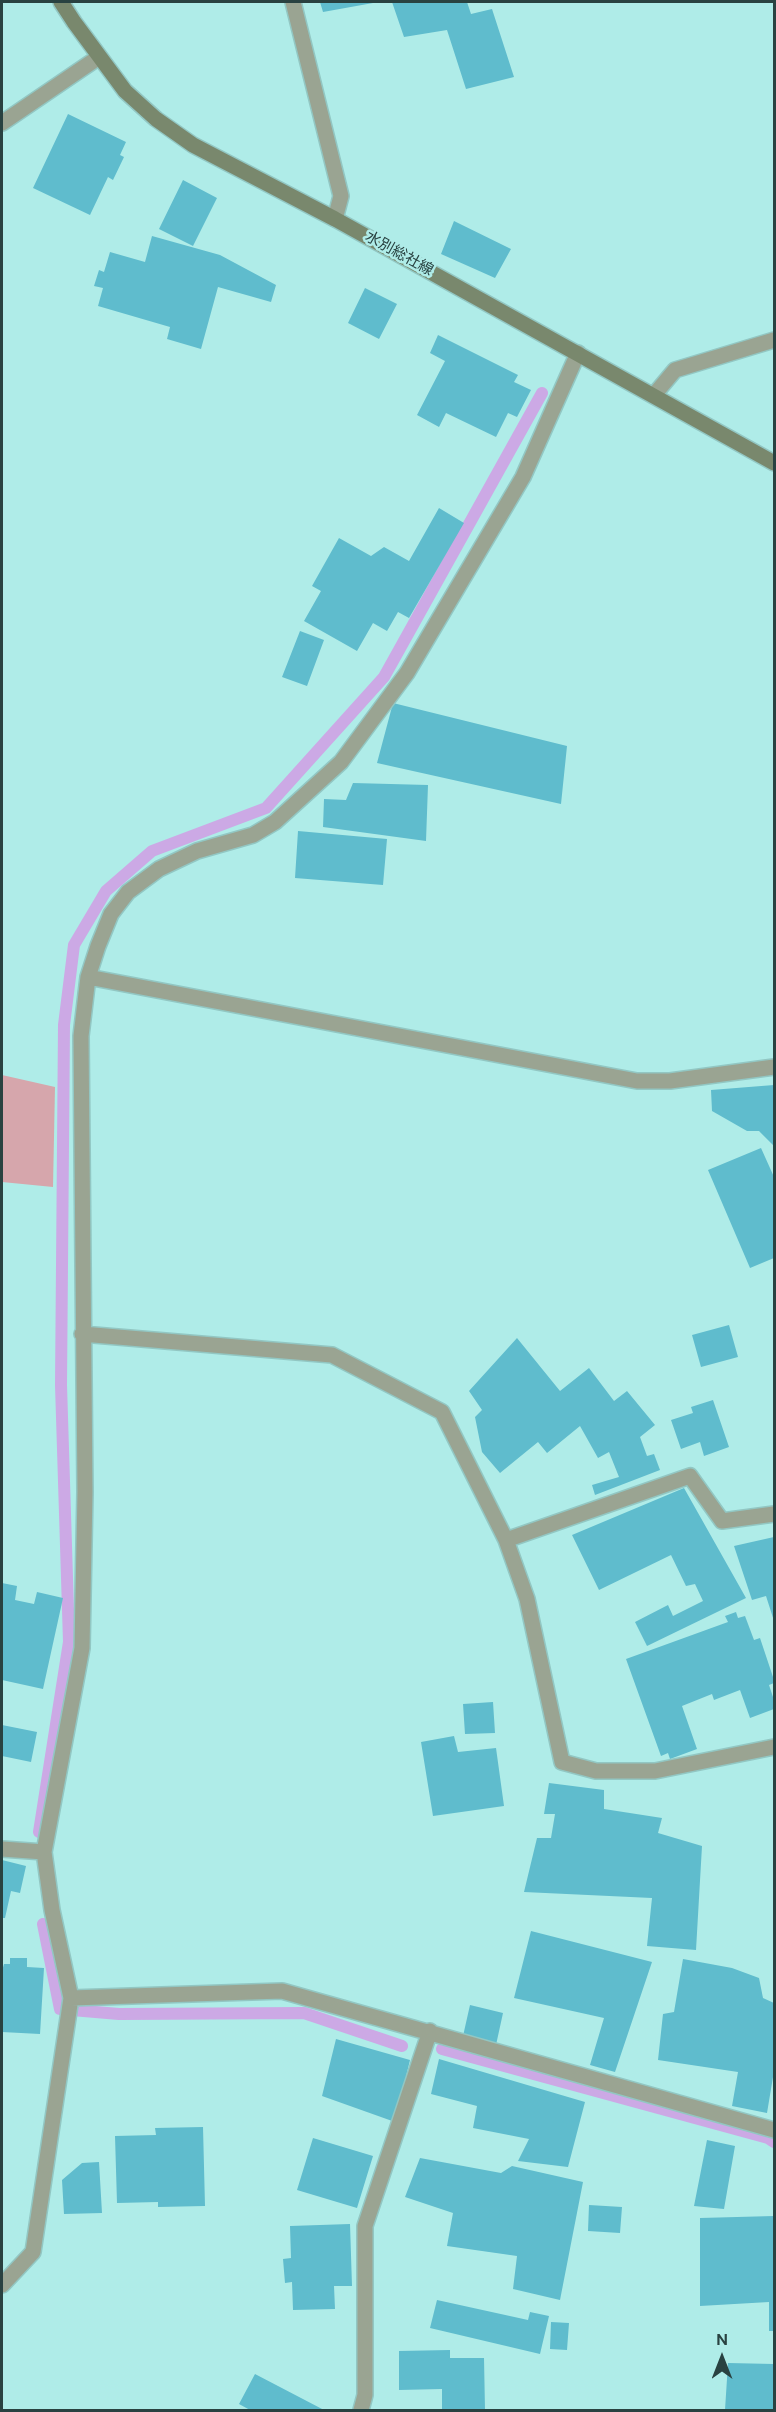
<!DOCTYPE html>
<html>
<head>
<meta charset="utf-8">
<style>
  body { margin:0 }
  #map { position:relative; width:776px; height:2412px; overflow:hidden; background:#afece8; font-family:"DM Sans",sans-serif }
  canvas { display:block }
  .frame { position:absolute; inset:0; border:3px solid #294241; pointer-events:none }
  .north { position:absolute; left:692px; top:2328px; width:60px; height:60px; -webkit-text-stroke:4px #afece8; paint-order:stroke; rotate:0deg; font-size:16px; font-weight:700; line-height:24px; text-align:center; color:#294241 }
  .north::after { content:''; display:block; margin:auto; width:21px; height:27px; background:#294241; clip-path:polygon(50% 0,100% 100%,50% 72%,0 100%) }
</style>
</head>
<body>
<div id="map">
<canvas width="776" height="2412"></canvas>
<div class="frame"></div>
<div class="north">N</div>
</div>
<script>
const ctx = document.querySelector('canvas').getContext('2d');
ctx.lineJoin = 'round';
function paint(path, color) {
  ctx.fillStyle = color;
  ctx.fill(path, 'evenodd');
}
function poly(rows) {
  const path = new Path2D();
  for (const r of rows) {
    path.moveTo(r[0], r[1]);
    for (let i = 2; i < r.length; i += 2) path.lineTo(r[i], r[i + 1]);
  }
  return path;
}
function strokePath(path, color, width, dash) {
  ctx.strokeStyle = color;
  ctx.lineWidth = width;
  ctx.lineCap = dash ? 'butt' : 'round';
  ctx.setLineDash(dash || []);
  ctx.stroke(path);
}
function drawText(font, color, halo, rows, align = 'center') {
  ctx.font = font + ' "DM Sans","Noto Sans JP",sans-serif';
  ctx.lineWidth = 5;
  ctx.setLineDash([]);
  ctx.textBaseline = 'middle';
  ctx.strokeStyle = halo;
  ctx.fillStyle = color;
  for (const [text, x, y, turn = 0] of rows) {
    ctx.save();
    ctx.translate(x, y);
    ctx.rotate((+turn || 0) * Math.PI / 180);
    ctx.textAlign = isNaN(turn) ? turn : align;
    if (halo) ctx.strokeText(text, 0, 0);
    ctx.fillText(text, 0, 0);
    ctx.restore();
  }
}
paint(poly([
  [2,1075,55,1087,53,1187,2,1182]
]), '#d6a6ac');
strokePath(poly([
  [39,1832,69,1642,61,1385,64,1025,74,945,106,891,152,851,266,808,384,677,542,393],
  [43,1924,60,2009,119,2014,304,2013,402,2046],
  [442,2049,768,2138,774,2142]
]), '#cca9e5', 12);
paint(poly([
  [320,2,373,2,373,3,323,12],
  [392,2,467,2,471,14,492,9,514,77,466,89,447,30,404,37],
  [68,114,126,142,120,155,124,157,113,180,108,177,90,215,33,188],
  [183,180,217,198,193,246,159,229],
  [454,221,511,249,495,278,441,254],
  [152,236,220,255,276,285,271,302,218,287,201,349,167,339,170,327,98,306,103,288,94,286,99,270,104,272,110,252,145,262],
  [365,288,397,304,379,339,348,323],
  [438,335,518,375,514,382,531,390,517,417,508,413,496,437,446,413,439,427,417,415,445,361,430,353],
  [439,508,464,523,409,618,398,612,387,631,373,623,357,651,304,621,321,591,312,586,339,538,371,556,384,547,409,561],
  [300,631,324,640,307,686,282,677],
  [393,703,567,746,561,804,377,763],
  [353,783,428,785,426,841,323,827,324,799,346,800],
  [298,831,387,839,383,885,295,878],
  [774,1085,774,1146,759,1131,747,1131,712,1111,711,1090],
  [761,1148,774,1177,774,1258,750,1268,708,1170],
  [729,1325,738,1357,701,1367,692,1335],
  [517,1338,560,1391,589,1368,614,1401,627,1391,655,1425,640,1437,647,1456,654,1454,660,1470,595,1495,592,1485,619,1477,609,1452,598,1458,580,1426,547,1453,538,1442,500,1473,482,1452,475,1417,482,1410,469,1391],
  [713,1400,729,1447,704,1456,700,1442,681,1449,671,1420,693,1413,691,1407],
  [684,1488,746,1598,647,1646,635,1622,668,1605,673,1616,703,1601,695,1584,686,1586,671,1555,599,1590,572,1535],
  [774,1537,774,1621,766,1596,752,1600,734,1546],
  [2,1583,17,1586,15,1600,34,1604,37,1592,63,1598,43,1689,2,1680],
  [736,1612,738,1618,745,1616,754,1640,760,1638,774,1680,774,1683,769,1685,774,1700,774,1709,750,1718,740,1690,714,1700,712,1694,682,1706,697,1749,670,1759,668,1753,661,1756,626,1659,728,1622,725,1616],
  [493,1702,495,1733,465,1734,463,1704],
  [2,1725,37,1732,31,1762,2,1756],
  [454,1736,458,1752,496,1748,504,1806,433,1816,421,1742],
  [549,1783,604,1790,604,1809,662,1818,658,1833,702,1846,696,1950,647,1946,652,1898,524,1892,537,1838,551,1838,555,1814,544,1814],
  [2,1860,26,1866,20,1893,11,1891,5,1918,2,1918],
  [531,1931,652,1962,615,2072,590,2065,604,2018,514,1998],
  [10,1958,27,1958,27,1967,44,1968,40,2034,2,2032,2,1971,4,1964,10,1964],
  [683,1959,732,1968,759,1978,763,1998,774,2003,774,2071,767,2113,732,2106,738,2072,658,2060,663,2014,674,2012],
  [470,2005,503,2013,496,2045,463,2036],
  [336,2039,410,2060,395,2122,322,2096],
  [439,2059,585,2102,568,2167,518,2161,529,2139,473,2128,477,2106,431,2094],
  [203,2127,205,2206,158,2207,158,2202,117,2203,115,2136,156,2135,155,2128],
  [313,2138,373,2156,357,2208,297,2190],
  [707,2140,735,2146,724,2209,694,2206],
  [420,2158,501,2173,512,2166,583,2182,560,2300,513,2289,517,2256,447,2246,453,2213,405,2197],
  [99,2162,102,2213,64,2214,62,2180,82,2163],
  [589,2205,622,2207,620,2233,588,2231],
  [774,2216,774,2331,769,2331,769,2302,700,2306,700,2218],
  [350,2224,352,2286,334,2286,335,2309,293,2310,292,2282,285,2283,283,2259,291,2258,290,2226],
  [437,2300,528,2320,530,2312,549,2316,540,2354,430,2328],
  [551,2322,569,2323,567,2350,550,2349],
  [450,2350,450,2358,484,2358,485,2410,442,2410,442,2389,399,2390,399,2351],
  [728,2363,774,2364,774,2410,725,2410],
  [255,2374,324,2410,250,2410,239,2404]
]), '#5fbccd');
const street = poly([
  [293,2,341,196,335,219],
  [2,123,99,57],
  [578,353,523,477,407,673,341,762,275,822,253,835,197,851,159,869,128,892,111,914,98,946,88,977,81,1036,85,1492,82,1648,44,1852,52,1910,71,1998,282,1991,774,2130],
  [654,395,675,370,774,340],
  [88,977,637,1081,670,1081,774,1067],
  [82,1334,332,1355,442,1412,506,1540,690,1476,722,1521,774,1514],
  [506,1540,527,1599,562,1762,596,1771,655,1771,774,1747],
  [2,1849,44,1852],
  [2,2285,33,2252,71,1998],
  [361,2410,365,2395,365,2226,430,2031]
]);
const secondary = poly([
  [61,2,74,22,125,91,156,119,193,145,335,219,774,463]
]);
strokePath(street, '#92c7c3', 18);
strokePath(secondary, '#92c7c3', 18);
strokePath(street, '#9aa492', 15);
strokePath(secondary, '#79886d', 15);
drawText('15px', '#294241', '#afece8', [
  ["水別総社線",399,254,29]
]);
</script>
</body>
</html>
